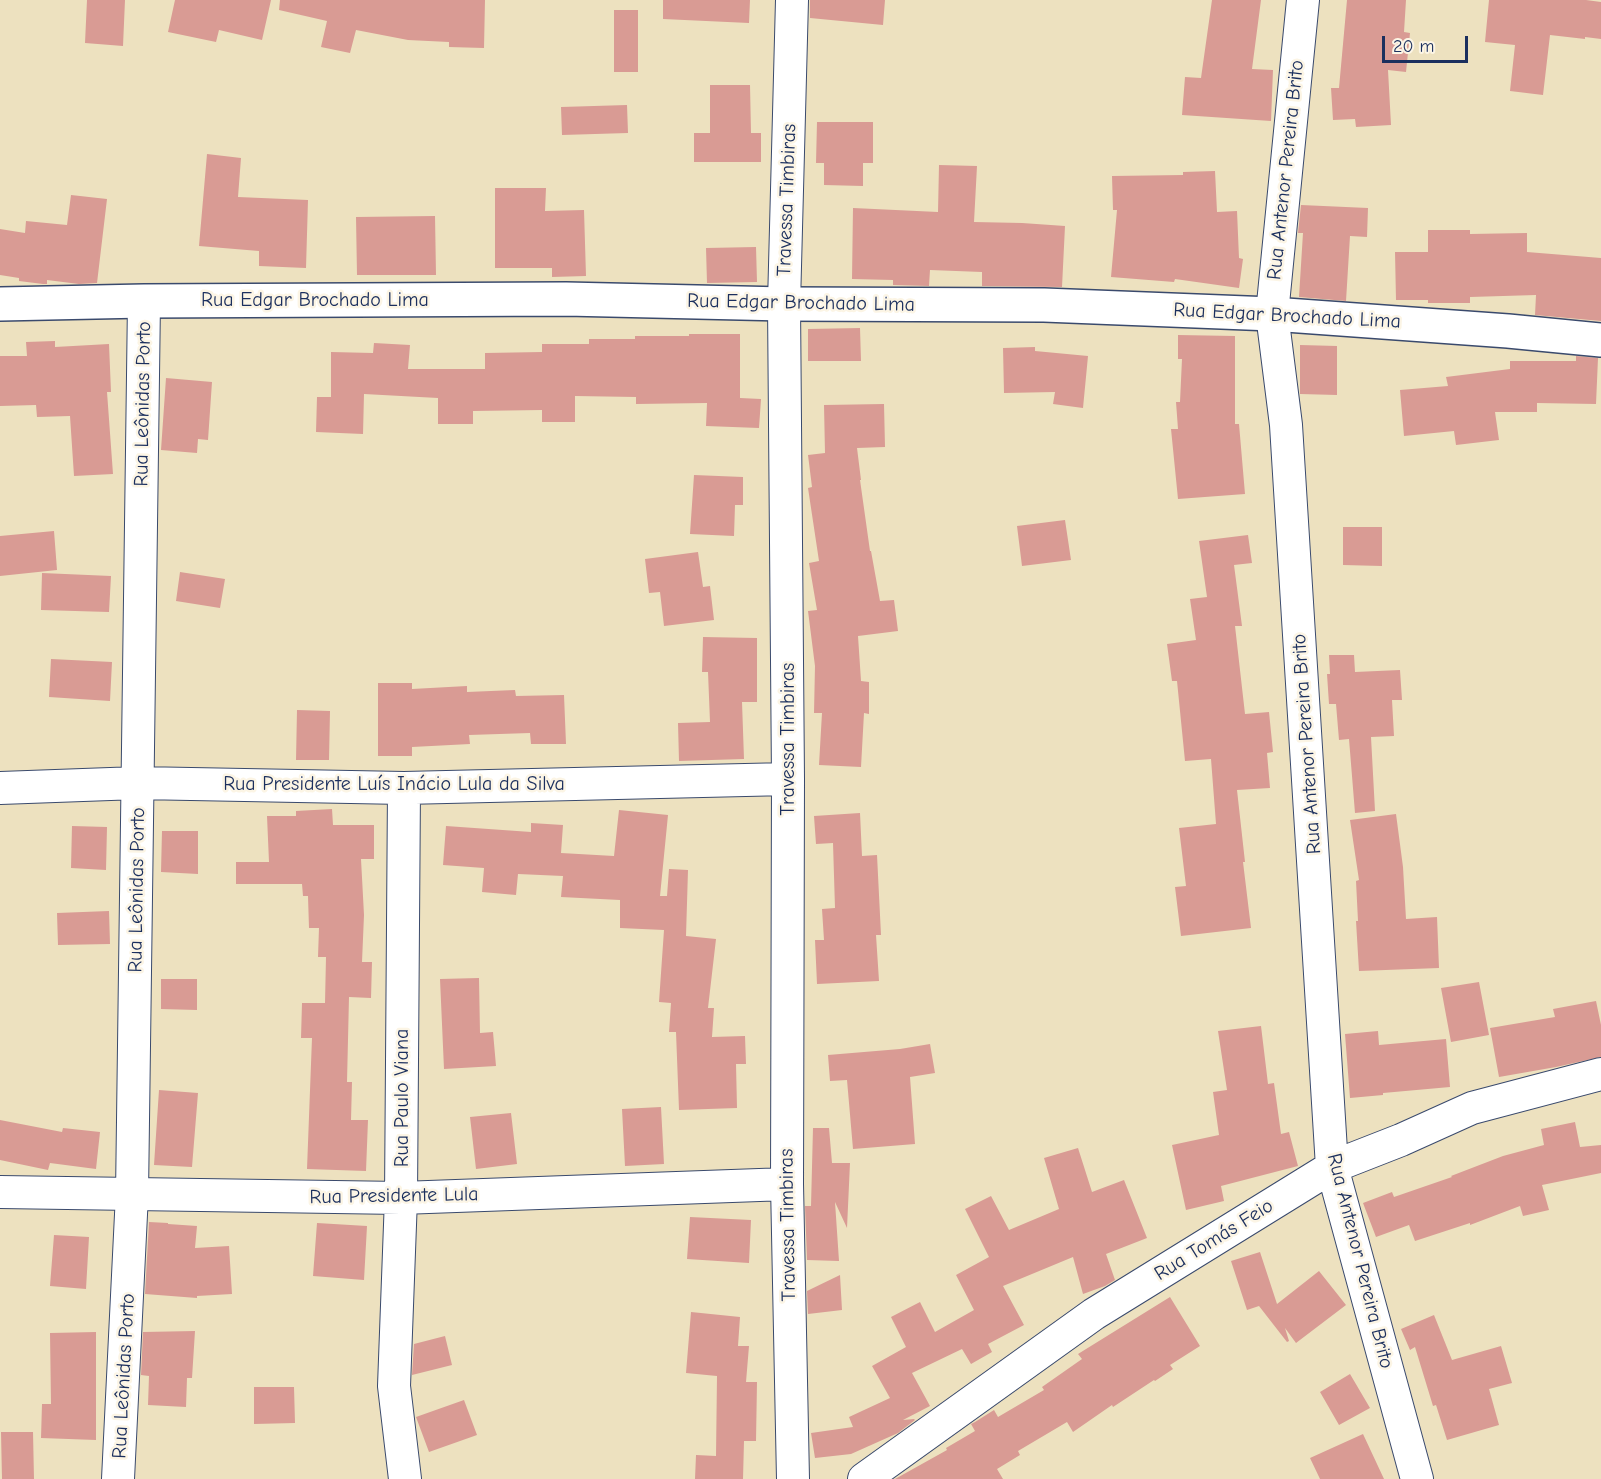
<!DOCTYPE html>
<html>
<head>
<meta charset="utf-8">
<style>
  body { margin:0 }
  #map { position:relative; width:1601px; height:1479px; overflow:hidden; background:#ede1bf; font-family:"Comic Neue",sans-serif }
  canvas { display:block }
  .scale { position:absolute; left:1382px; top:36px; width:86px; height:27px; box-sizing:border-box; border:3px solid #1b2f5e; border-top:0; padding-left:8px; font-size:18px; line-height:21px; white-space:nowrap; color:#1b2f5e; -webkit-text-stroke:4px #fcf5e5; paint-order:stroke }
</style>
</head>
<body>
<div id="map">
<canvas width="1601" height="1479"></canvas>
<div class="scale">20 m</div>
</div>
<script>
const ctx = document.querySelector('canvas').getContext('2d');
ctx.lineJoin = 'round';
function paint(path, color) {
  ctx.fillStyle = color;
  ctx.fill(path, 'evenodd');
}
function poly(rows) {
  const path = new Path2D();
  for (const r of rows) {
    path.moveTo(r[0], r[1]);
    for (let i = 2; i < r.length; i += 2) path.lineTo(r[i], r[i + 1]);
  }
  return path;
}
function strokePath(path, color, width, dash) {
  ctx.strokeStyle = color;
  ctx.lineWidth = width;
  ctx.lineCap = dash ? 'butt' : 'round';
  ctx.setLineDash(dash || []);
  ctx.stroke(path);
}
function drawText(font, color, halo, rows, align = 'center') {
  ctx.font = font + ' "Comic Neue",sans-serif';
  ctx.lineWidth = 5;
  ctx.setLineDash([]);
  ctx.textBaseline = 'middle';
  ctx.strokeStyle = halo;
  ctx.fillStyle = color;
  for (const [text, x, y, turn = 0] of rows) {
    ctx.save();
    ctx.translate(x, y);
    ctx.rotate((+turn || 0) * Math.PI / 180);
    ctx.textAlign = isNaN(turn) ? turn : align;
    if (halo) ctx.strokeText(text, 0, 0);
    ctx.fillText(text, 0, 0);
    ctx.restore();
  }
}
paint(poly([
  [87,0,125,0,123,46,85,43],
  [175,0,271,0,262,40,219,30,216,42,168,32],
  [280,0,485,0,484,48,449,47,449,42,408,40,356,30,350,53,321,47,327,21,279,10],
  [663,0,750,0,749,23,663,19],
  [810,0,885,0,883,25,810,18],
  [1212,0,1261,0,1252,69,1273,70,1271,121,1182,115,1185,77,1201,78],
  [1347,0,1406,0,1404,32,1410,33,1406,72,1388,70,1391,125,1356,127,1355,119,1333,120,1331,88,1339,88],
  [1489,0,1586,0,1601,2,1601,39,1585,37,1585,39,1550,35,1543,95,1510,91,1515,45,1485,42],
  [614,10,638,10,638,72,614,72],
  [710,85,750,85,751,133,761,133,761,162,694,162,694,133,710,133],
  [627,105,628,133,562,135,561,107],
  [817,122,873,122,873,163,863,163,863,186,824,185,824,163,816,163],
  [207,154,241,158,238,197,308,200,306,268,259,266,259,251,199,246],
  [939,165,977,166,974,222,1022,223,1065,226,1062,287,982,286,982,272,930,270,929,286,893,285,893,280,852,279,853,208,938,212],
  [1215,171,1217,212,1237,211,1239,258,1243,259,1239,288,1175,279,1174,282,1111,277,1117,210,1113,210,1112,176,1183,175,1183,172],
  [495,188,546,188,545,211,584,210,586,276,552,277,552,268,495,268],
  [71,195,107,199,97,283,79,284,47,280,47,284,43,284,19,281,19,278,0,275,0,229,25,233,26,221,67,225],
  [1301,205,1368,208,1367,237,1350,236,1346,301,1299,297,1303,233,1298,233],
  [435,216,436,275,357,275,356,217],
  [1428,230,1470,230,1470,234,1527,233,1527,252,1601,258,1601,321,1535,315,1536,295,1470,297,1470,303,1428,303,1428,300,1396,300,1395,252,1428,252],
  [756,247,757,282,707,283,706,248],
  [860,328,861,361,808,361,808,329],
  [689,334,740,334,740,398,761,399,759,428,706,426,707,403,636,404,636,397,575,396,575,422,542,422,542,410,473,411,473,424,438,424,438,398,364,394,363,434,316,432,317,397,331,397,331,352,373,353,374,343,410,345,408,369,485,369,485,353,542,352,542,344,589,344,589,339,635,339,635,336,689,336],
  [1178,335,1235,336,1235,424,1239,424,1245,494,1178,499,1171,429,1178,429,1176,402,1180,402,1182,359,1178,359],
  [55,341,55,347,109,344,111,392,107,392,113,474,74,476,70,416,37,417,36,405,0,406,0,356,27,356,26,342],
  [1300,345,1337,346,1337,395,1300,394],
  [1035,347,1035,351,1088,356,1083,408,1053,404,1055,392,1004,393,1003,348],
  [1576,356,1598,358,1596,404,1537,403,1537,412,1495,412,1499,440,1456,445,1454,431,1404,436,1400,390,1448,386,1446,377,1510,369,1510,361,1576,361],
  [166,378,212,382,208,440,198,439,197,453,161,450],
  [884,404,885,447,857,448,861,480,860,480,870,551,871,551,880,601,894,600,898,631,858,636,861,681,869,682,869,714,864,713,861,767,819,765,822,713,814,713,815,666,808,611,817,610,809,563,819,561,808,488,812,487,808,455,825,453,824,405],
  [694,475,743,477,743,505,735,505,734,536,690,534],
  [1065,520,1071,560,1022,566,1017,526],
  [1343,527,1382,527,1382,566,1343,565],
  [54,531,57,570,0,576,0,536],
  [1248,535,1252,563,1234,565,1242,626,1235,626,1245,714,1269,712,1273,752,1267,753,1270,788,1237,790,1245,862,1243,862,1251,928,1181,936,1175,887,1186,886,1179,828,1216,824,1211,759,1185,761,1177,681,1172,681,1167,644,1196,640,1190,599,1207,597,1199,541],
  [698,552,703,587,710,586,714,620,664,626,660,592,649,593,645,559],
  [180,572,225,579,220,608,176,601],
  [42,573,111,576,109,612,41,610],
  [703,637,757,638,757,702,742,702,744,759,679,761,678,723,710,722,708,672,702,672],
  [1329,655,1354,655,1355,672,1400,670,1402,700,1392,700,1394,736,1371,737,1375,811,1355,813,1349,739,1339,740,1336,704,1329,704,1327,674,1330,674],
  [51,659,112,662,110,701,49,697],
  [378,683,412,683,412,689,467,686,467,692,515,690,516,696,564,695,566,744,531,744,530,733,469,735,470,744,412,747,412,756,378,756],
  [297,710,330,711,329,760,296,760],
  [332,809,333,825,374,825,374,859,361,859,364,915,362,962,372,962,371,998,349,997,347,1082,352,1082,351,1120,368,1120,366,1171,307,1169,312,1038,301,1038,302,1003,325,1003,326,957,318,957,319,928,309,928,308,896,303,896,302,884,236,884,236,862,269,862,267,816,296,816,296,811],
  [619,810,668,815,660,896,667,896,669,869,688,870,686,936,716,939,708,1008,714,1008,712,1037,745,1036,746,1064,736,1064,737,1108,679,1110,676,1032,669,1032,671,1003,659,1002,664,930,620,928,620,900,561,897,563,876,518,874,516,895,482,892,484,868,443,865,446,826,531,832,531,823,563,825,561,853,614,856],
  [860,813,862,856,877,855,881,935,876,935,879,981,817,984,815,940,824,940,822,909,835,908,833,843,816,844,814,816],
  [1396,814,1403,867,1406,919,1437,917,1439,968,1359,971,1356,921,1358,921,1356,881,1359,880,1350,820],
  [72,826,107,827,106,870,71,868],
  [162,831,198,831,198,874,161,872],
  [109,911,110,944,58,945,57,913],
  [479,978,480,1033,493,1032,496,1066,444,1069,440,979],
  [161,979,197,979,197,1010,161,1009],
  [1479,982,1489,1035,1451,1042,1441,988],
  [1596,1001,1601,1025,1601,1057,1556,1067,1499,1077,1490,1028,1555,1017,1553,1009],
  [1261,1026,1268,1084,1274,1083,1281,1134,1289,1132,1298,1166,1221,1186,1224,1201,1186,1210,1172,1145,1219,1135,1213,1092,1227,1090,1218,1031],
  [1378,1031,1379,1045,1446,1039,1450,1087,1383,1093,1383,1095,1350,1098,1345,1034],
  [930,1044,935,1073,910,1077,915,1144,853,1149,847,1080,830,1081,828,1055,900,1049],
  [159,1090,198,1093,192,1167,154,1165],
  [661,1107,664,1164,625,1166,622,1109],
  [511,1113,517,1164,476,1169,470,1117],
  [0,1120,62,1132,63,1128,100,1132,96,1169,50,1163,48,1170,0,1160],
  [1575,1122,1580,1147,1601,1145,1601,1173,1542,1185,1549,1210,1523,1216,1520,1206,1470,1225,1470,1223,1415,1241,1409,1225,1376,1237,1363,1203,1392,1192,1394,1197,1452,1177,1451,1176,1503,1156,1544,1145,1541,1129],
  [813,1128,829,1128,832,1163,850,1163,847,1228,835,1202,839,1261,807,1260,805,1206,811,1206],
  [1078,1148,1092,1192,1124,1180,1147,1238,1106,1254,1115,1280,1105,1286,1083,1294,1073,1257,1003,1286,1024,1325,988,1344,992,1352,971,1364,962,1349,912,1373,930,1406,903,1420,914,1419,915,1420,898,1433,851,1454,815,1458,811,1433,853,1427,849,1417,890,1398,872,1366,906,1347,891,1317,920,1302,935,1332,974,1310,956,1275,989,1257,965,1209,991,1196,1009,1230,1059,1209,1044,1158],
  [690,1217,751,1220,749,1263,687,1259],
  [149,1222,168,1223,168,1224,197,1226,195,1248,229,1246,232,1294,197,1296,197,1298,145,1294],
  [317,1223,367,1226,364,1280,313,1276],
  [54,1235,89,1237,86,1289,50,1286],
  [1260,1252,1277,1304,1319,1271,1346,1305,1296,1343,1285,1328,1289,1341,1287,1342,1259,1306,1247,1310,1231,1261],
  [840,1275,842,1310,808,1314,807,1291],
  [1170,1297,1200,1346,1170,1365,1173,1369,1155,1381,1154,1380,1113,1407,1112,1405,1073,1432,1067,1422,1018,1451,1020,1455,997,1469,1003,1479,895,1479,947,1450,946,1448,975,1431,971,1424,975,1422,994,1410,998,1417,1044,1390,1042,1387,1082,1359,1078,1354],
  [691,1312,740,1317,738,1346,749,1346,746,1382,757,1382,756,1441,744,1441,743,1479,695,1479,696,1455,716,1456,717,1376,686,1373],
  [1434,1315,1452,1360,1501,1346,1512,1383,1489,1389,1499,1425,1447,1440,1436,1405,1433,1406,1415,1347,1410,1350,1401,1329],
  [195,1331,192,1378,187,1378,186,1407,148,1405,149,1376,141,1375,143,1332],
  [96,1332,96,1440,41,1438,42,1404,51,1404,50,1333],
  [445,1336,452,1365,412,1375,414,1344],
  [1350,1374,1370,1408,1339,1425,1320,1392],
  [254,1387,294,1387,295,1423,254,1424],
  [464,1400,477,1435,429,1452,416,1417],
  [1,1432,33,1432,34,1479,2,1479],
  [1363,1434,1384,1479,1320,1479,1310,1458]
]), '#d99b94');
const minor = poly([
  [792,0,784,304,788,779,787,1184,793,1479],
  [1303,0,1272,314,1286,425,1332,1167,1417,1479],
  [0,788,138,783,404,788,788,779],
  [404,788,401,1198,394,1386,405,1479],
  [0,1192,401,1198,787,1184],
  [118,1479,132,1194,144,301],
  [864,1479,1094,1314,1332,1167,1401,1140,1472,1108,1601,1074]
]);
const primary = poly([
  [0,304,144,301,566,299,784,304,1044,305,1272,314,1508,331,1601,340]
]);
strokePath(minor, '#3a4a6d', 34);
strokePath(primary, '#3a4a6d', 36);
strokePath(minor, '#fff', 32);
strokePath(primary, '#fff', 33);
drawText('20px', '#1b2f5e', '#fcf5e5', [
  ["Rua Antenor Pereira Brito",1286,170,-84],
  ["Travessa Timbiras",787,200,-88],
  ["Rua Edgar Brochado Lima",315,300],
  ["Rua Edgar Brochado Lima",801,303,1],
  ["Rua Edgar Brochado Lima",1287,316,3],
  ["Rua Leônidas Porto",143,404,-89],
  ["Travessa Timbiras",788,739,-90],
  ["Rua Antenor Pereira Brito",1307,744,-94],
  ["Rua Presidente Luís Inácio Lula da Silva",394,784],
  ["Rua Leônidas Porto",137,890,-89],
  ["Rua Paulo Viana",402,1098,-90],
  ["Rua Presidente Lula",394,1196,-1],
  ["Travessa Timbiras",788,1225,-91],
  ["Rua Tomás Feio",1214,1240,-32],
  ["Rua Antenor Pereira Brito",1360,1261,76],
  ["Rua Leônidas Porto",124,1376,-87]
]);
</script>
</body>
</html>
